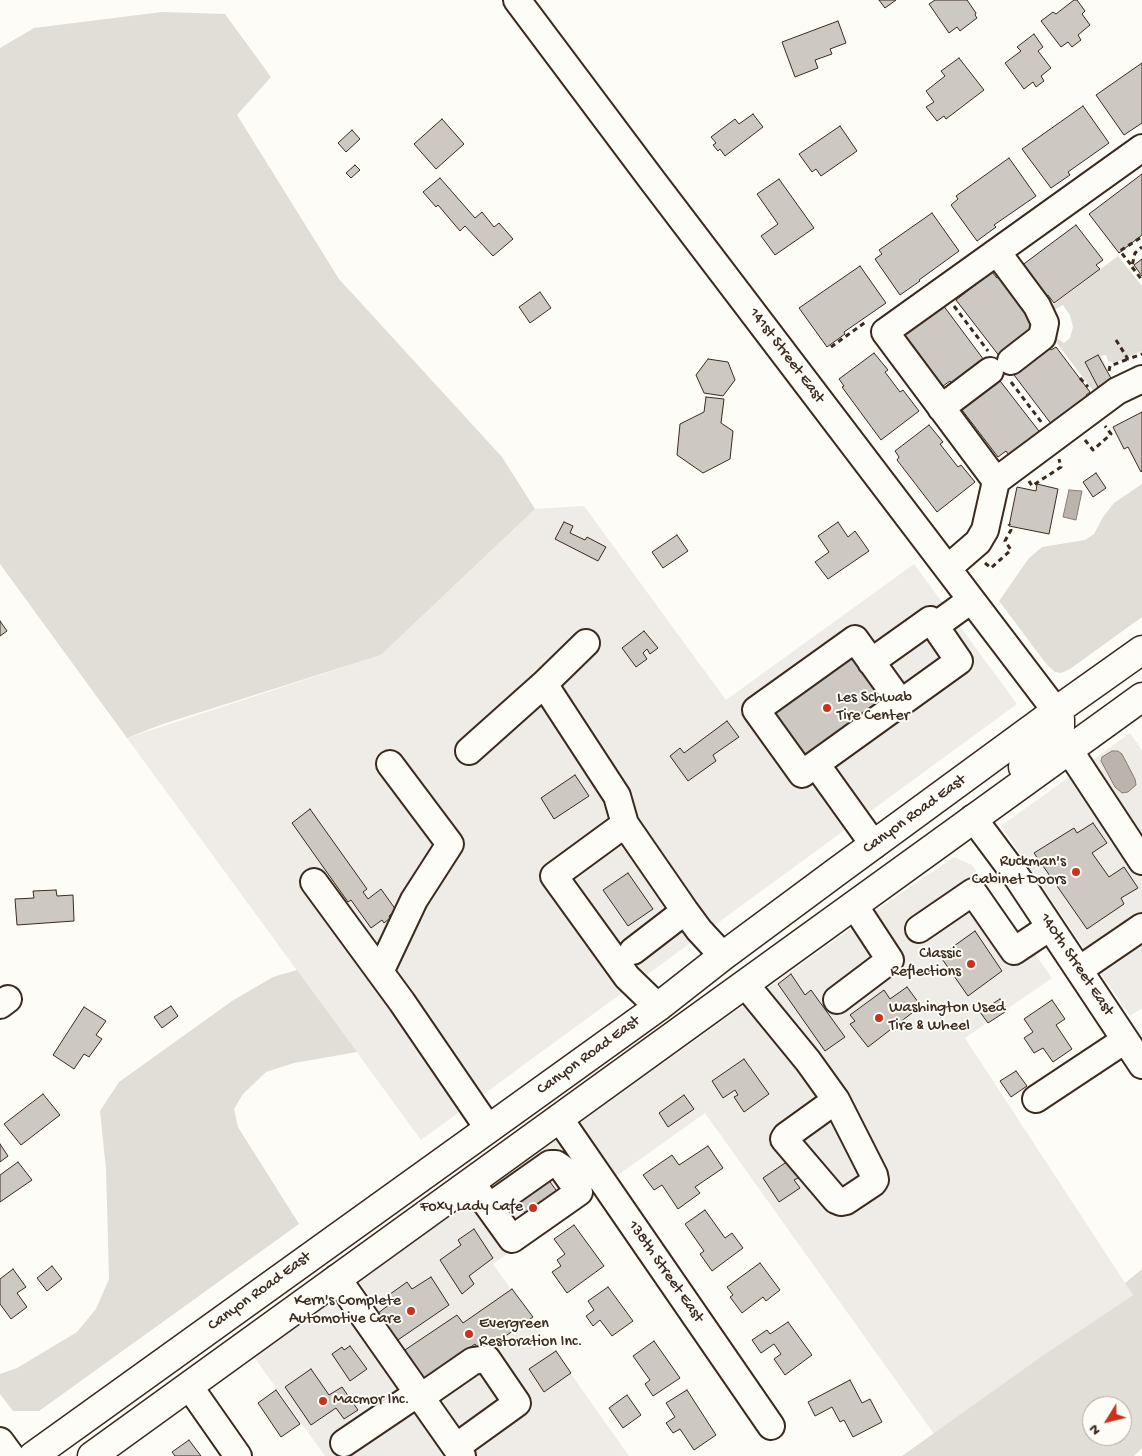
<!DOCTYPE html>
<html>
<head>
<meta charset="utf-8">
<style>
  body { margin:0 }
  #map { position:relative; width:1142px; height:1456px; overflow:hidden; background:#fdfcf7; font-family:"Gochi Hand",sans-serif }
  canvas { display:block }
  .north { position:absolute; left:1082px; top:1396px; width:50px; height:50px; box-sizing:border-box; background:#fdfcf7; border:1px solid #afa8a0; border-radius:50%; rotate:234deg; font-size:14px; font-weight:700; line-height:20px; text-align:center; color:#3b2a1e }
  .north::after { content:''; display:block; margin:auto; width:18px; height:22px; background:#c8321e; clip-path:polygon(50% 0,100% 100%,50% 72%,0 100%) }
</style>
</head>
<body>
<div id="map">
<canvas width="1142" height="1456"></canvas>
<div class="north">N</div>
</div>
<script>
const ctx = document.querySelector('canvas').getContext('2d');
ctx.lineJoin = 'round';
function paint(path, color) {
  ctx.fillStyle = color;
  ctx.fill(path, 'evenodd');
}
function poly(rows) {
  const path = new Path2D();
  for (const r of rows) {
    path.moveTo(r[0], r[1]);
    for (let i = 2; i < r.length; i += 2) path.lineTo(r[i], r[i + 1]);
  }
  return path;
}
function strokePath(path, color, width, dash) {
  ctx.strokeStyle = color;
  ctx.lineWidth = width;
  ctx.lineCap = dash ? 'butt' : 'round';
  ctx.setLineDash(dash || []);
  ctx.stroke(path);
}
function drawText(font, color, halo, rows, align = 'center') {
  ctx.font = font + ' "Gochi Hand",sans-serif';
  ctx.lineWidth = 4;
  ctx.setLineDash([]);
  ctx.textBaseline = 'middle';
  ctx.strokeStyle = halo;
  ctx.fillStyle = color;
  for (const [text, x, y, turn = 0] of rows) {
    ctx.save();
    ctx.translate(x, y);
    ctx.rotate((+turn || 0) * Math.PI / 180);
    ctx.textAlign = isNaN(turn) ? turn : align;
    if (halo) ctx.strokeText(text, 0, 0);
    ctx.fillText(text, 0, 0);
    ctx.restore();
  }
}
paint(poly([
  [584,506,726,700,914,564,1017,704,421,1140,127,738,381,655,535,509],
  [1130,733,1142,751,1142,1008,1130,1016,1001,826],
  [954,857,972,865,1052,978,965,1038,1133,1295,1042,1356,934,1434,705,1113,493,1264,629,1456,325,1456,254,1357,878,909]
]), '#efece7');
paint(poly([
  [162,12,225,14,271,77,237,115,339,279,502,457,535,509,381,655,163,724,127,738,0,564,0,48,34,28],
  [1118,256,1142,286,1142,351,1114,363,1108,361,1106,355,1101,356,1107,369,1105,369,1100,388,1094,392,1053,338,1055,337,1064,343,1070,338,1073,327,1070,315,1063,305,1052,311,1049,308],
  [1142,484,1142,617,1070,669,1061,673,1055,672,1047,665,999,601,1029,558,1042,547,1085,540,1094,534,1103,517,1114,503],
  [297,970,357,1052,294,1063,266,1072,243,1094,234,1109,238,1127,299,1224,39,1411,13,1411,0,1394,0,1374,17,1368,77,1332,96,1309,109,1279,106,1169,100,1111,119,1082,232,1001,273,977],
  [1142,1269,1142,1448,1134,1456,902,1456,1042,1356,1133,1295,1125,1283],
  [1092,1406,1122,1406,1122,1436,1092,1436]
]), '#e1ded7');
const water = poly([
  [1069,490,1082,491,1076,520,1063,517,1069,490],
  [1112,751,1118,751,1122,754,1135,779,1136,785,1128,792,1122,793,1115,787,1101,761,1102,757,1112,751]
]);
paint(water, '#bbb4ad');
strokePath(water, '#887d74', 1);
const building = poly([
  [879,0,896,0,885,8,879,0],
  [935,0,967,0,976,13,975,15,977,18,960,31,957,27,949,33,929,4,935,0],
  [1074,0,1077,0,1085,11,1082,14,1090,25,1078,35,1081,40,1072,47,1068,42,1061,47,1041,21,1053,12,1056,14,1074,0],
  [838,21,846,43,830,49,832,54,815,60,818,68,795,77,782,42,838,21],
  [1034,34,1043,47,1038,51,1051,68,1041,76,1044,81,1036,87,1033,82,1024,89,1005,63,1021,51,1017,47,1034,34],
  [959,58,984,90,946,119,944,116,937,121,926,107,934,102,926,91,945,76,941,71,959,58],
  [1142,63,1142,123,1124,135,1096,95,1142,63],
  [1083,106,1109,143,1068,172,1070,175,1051,188,1022,149,1083,106],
  [753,114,763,127,725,156,720,149,718,151,713,145,716,143,711,137,735,119,739,124,753,114],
  [442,119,464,144,436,169,414,144,442,119],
  [840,126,857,151,821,176,816,169,812,172,799,154,840,126],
  [352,130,360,139,346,152,338,143,352,130],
  [1009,158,1036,196,994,225,996,227,977,241,951,205,958,199,956,196,1009,158],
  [355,165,360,170,351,178,346,173,355,165],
  [1142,174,1142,235,1119,253,1089,214,1142,174],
  [440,178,475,218,482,212,494,227,499,223,513,239,493,256,465,226,460,231,438,205,436,207,423,192,440,178],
  [779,179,814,228,775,255,761,236,778,224,757,194,779,179],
  [932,213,959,251,919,280,920,281,900,295,875,259,882,254,879,250,932,213],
  [1076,225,1103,260,1096,265,1100,269,1054,303,1048,295,1041,300,1017,269,1076,225],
  [1142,259,1142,276,1134,265,1142,259],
  [860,266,886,303,844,332,845,334,827,347,799,308,860,266],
  [992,272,997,278,1000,276,1039,328,1000,357,956,300,992,272],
  [540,292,551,308,530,323,519,307,540,292],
  [943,305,987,364,955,388,950,381,943,386,904,334,943,305],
  [1047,344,1051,350,1056,347,1090,392,1086,395,1091,402,1055,429,1011,371,1047,344],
  [874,353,888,370,885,372,900,392,903,390,919,411,881,440,842,387,844,386,839,379,874,353],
  [1098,355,1112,380,1098,387,1085,362,1098,355],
  [708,359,728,362,735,380,723,396,704,393,696,375,708,359],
  [997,377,1042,435,1011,458,1006,451,998,457,959,406,997,377],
  [706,397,724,399,721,423,733,431,730,459,703,473,677,455,680,424,704,412,706,397],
  [1142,412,1142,471,1141,472,1128,447,1124,449,1113,427,1142,412],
  [929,425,943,442,940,444,958,467,961,465,975,482,937,512,897,460,899,457,895,451,929,425],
  [1096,473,1106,488,1093,497,1083,482,1096,473],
  [1037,484,1058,489,1049,534,1009,526,1017,487,1036,491,1037,484],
  [564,522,573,526,570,533,585,540,587,537,606,547,598,561,555,539,564,522],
  [838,522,848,537,855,531,869,551,828,579,815,562,829,552,818,536,838,522],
  [677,535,688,551,663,568,652,552,677,535],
  [0,621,7,631,0,636,0,621],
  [644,631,658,648,650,654,647,649,643,653,647,659,636,667,622,648,644,631],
  [852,656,885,702,802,761,769,714,852,656],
  [727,721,739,737,713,755,716,761,688,781,670,756,680,748,684,753,727,721],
  [575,775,589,796,554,819,541,798,575,775],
  [310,809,367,889,363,892,368,899,381,889,396,910,389,916,390,918,384,923,382,920,371,928,351,900,348,902,292,823,310,809],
  [1093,823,1107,843,1092,853,1109,877,1124,867,1138,888,1121,898,1124,904,1087,929,1034,853,1074,828,1077,833,1093,823],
  [628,873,653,909,628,926,603,890,628,873],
  [56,890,57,896,73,895,74,921,17,925,15,899,34,898,33,891,56,890],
  [975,931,1002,971,968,996,940,956,975,931],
  [791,974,805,995,811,990,845,1037,825,1051,778,984,791,974],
  [907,987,921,1006,868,1047,850,1024,855,1021,850,1015,884,990,890,999,907,987],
  [1000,999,1008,1010,988,1023,980,1012,1000,999],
  [1052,1000,1065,1019,1056,1025,1072,1049,1053,1062,1043,1048,1034,1053,1024,1038,1033,1032,1024,1019,1052,1000],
  [171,1006,178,1016,162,1028,154,1017,171,1006],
  [84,1007,106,1021,96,1035,102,1039,89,1057,84,1054,74,1069,53,1055,84,1007],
  [744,1059,769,1094,744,1112,734,1097,738,1095,735,1090,723,1098,712,1081,744,1059],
  [1016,1071,1027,1086,1011,1097,1000,1081,1016,1071],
  [43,1094,60,1115,21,1145,4,1124,43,1094],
  [684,1095,694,1109,668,1127,659,1113,684,1095],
  [0,1144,8,1156,0,1162,0,1144],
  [708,1146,723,1168,695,1187,700,1193,678,1209,662,1185,654,1190,643,1175,672,1155,679,1165,708,1146],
  [788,1161,800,1177,794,1180,800,1188,779,1202,763,1178,788,1161],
  [18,1162,32,1180,0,1202,0,1175,18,1162],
  [545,1175,561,1197,530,1220,512,1195,545,1175],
  [705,1210,725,1238,732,1233,743,1248,712,1271,700,1254,704,1251,685,1224,705,1210],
  [574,1225,604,1266,567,1293,552,1272,561,1266,557,1260,565,1254,554,1239,574,1225],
  [474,1229,493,1258,469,1276,474,1284,462,1294,440,1260,461,1245,458,1240,474,1229],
  [760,1263,780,1290,766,1301,763,1297,742,1313,730,1297,733,1295,727,1287,760,1263],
  [52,1266,62,1279,47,1291,37,1278,52,1266],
  [13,1269,26,1287,17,1293,27,1307,11,1319,0,1304,0,1279,13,1269],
  [431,1277,449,1305,392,1344,373,1317,390,1304,386,1297,407,1282,412,1289,431,1277],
  [608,1287,633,1321,612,1336,600,1320,593,1326,586,1316,594,1310,588,1301,608,1287],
  [512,1289,533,1317,481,1353,475,1344,419,1383,399,1354,457,1315,463,1323,512,1289],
  [788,1322,812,1355,785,1375,774,1359,781,1354,774,1344,761,1353,752,1340,767,1330,770,1334,788,1322],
  [654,1341,680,1378,653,1396,645,1384,650,1380,633,1356,654,1341],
  [350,1346,367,1369,350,1381,332,1354,342,1347,344,1350,350,1346],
  [556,1351,571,1373,544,1392,529,1369,556,1351],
  [311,1369,329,1395,342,1387,358,1410,344,1419,336,1408,311,1425,285,1387,311,1369],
  [850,1380,862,1403,870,1399,882,1422,853,1437,844,1420,840,1422,832,1407,815,1416,808,1402,850,1380],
  [276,1390,300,1424,281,1437,258,1403,276,1390],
  [687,1390,716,1435,694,1450,680,1429,673,1433,666,1423,675,1417,666,1403,687,1390],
  [627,1395,641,1415,623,1428,609,1408,627,1395],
  [189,1440,201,1456,175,1456,172,1452,189,1440]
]);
paint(building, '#cdc8c2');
strokePath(building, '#3b2a1e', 1);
const minor = poly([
  [517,0,652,180,1056,711],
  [997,252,1037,306,1045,323,1042,337,1011,361],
  [941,408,990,371],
  [996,481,885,332,1142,148],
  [948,568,978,542,985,530,996,481,1117,391,1142,379],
  [871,662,930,620,935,626],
  [544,684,586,643],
  [901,703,855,639,756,710,802,774,959,661,935,626,971,600],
  [1069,750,1142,861],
  [469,751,544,684,617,796,625,824],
  [816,764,874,845],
  [973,818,1017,877,1142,1065],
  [314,882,402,1002,488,1128],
  [919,929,973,892,1014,951,1050,927],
  [633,951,685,911],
  [1079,970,1142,927],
  [380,972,414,900,450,844,390,764],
  [745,984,808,1061,836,1100,874,1175,875,1180,873,1183,846,1201,841,1202,836,1200,784,1139,786,1136,836,1100],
  [837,1000,890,960,854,905],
  [0,1005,8,999],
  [658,1007,627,977,554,876,625,824,685,911,699,930,723,956],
  [1036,1099,1125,1040],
  [559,1118,771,1426],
  [471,1182,489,1207,512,1239,579,1192,562,1168,556,1164,550,1164,489,1207],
  [337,1278,462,1456],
  [189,1386,238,1456],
  [421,1397,473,1361,487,1359,517,1403,456,1447],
  [0,1441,11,1456],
  [344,1443,418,1393]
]);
const major = poly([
  [1023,767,1054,736,1060,727,1060,719,1056,711],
  [33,1456,658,1007,723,956,839,870,1056,711,1142,650],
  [92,1456,1142,697]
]);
strokePath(minor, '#3b2a1e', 30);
strokePath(major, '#3b2a1e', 31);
strokePath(poly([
  [1140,238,1120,251,1132,266,1135,253,1142,247],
  [1132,267,1142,280],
  [954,306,988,351],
  [1116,340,1128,359,1142,354],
  [831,347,867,321],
  [1109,371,1110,366,1128,359],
  [1080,378,1088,387],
  [1011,382,1042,423],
  [1085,440,1093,450,1111,434,1105,426],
  [1029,481,1032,486,1061,467,1059,459],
  [985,563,991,568,1011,550,1005,541,1011,530,1009,524]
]), '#3b2a1e', 3, [5, 4]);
strokePath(minor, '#fdfcf7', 26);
strokePath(major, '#fdfcf7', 28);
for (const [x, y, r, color] of [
  [827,708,5,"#c8321e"],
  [1076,872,5,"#c8321e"],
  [971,964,5,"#c8321e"],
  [879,1018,5,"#c8321e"],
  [533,1208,5,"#c8321e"],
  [411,1311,5,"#c8321e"],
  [469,1334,5,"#c8321e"],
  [323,1401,5,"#c8321e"]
]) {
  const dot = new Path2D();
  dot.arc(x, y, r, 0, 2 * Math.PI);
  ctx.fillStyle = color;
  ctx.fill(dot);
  strokePath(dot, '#fdfcf7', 2);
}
drawText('16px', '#3b2a1e', '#fdfcf7', [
  ["141st Street East",786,356,53],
  ["Canyon Road East",915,815,-36],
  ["140th Street East",1076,965,56],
  ["Canyon Road East",589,1056,-36],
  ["138th Street East",665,1272,55],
  ["Canyon Road East",260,1292,-36]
]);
drawText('16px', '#3b2a1e', '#fdfcf7', [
  ["Les Schwab",837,699],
  ["Tire Center",837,717],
  ["Ruckman's",1066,863,"right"],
  ["Cabinet Doors",1066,881,"right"],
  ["Classic",961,955,"right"],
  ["Reflections",961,973,"right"],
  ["Washington Used",889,1009],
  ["Tire & Wheel",889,1027],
  ["Foxy Lady Cafe",523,1208,"right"],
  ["Kern's Complete",401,1302,"right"],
  ["Automotive Care",401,1320,"right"],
  ["Evergreen",479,1325],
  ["Restoration Inc.",479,1343],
  ["Macmor Inc.",333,1401]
], 'left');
</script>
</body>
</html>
